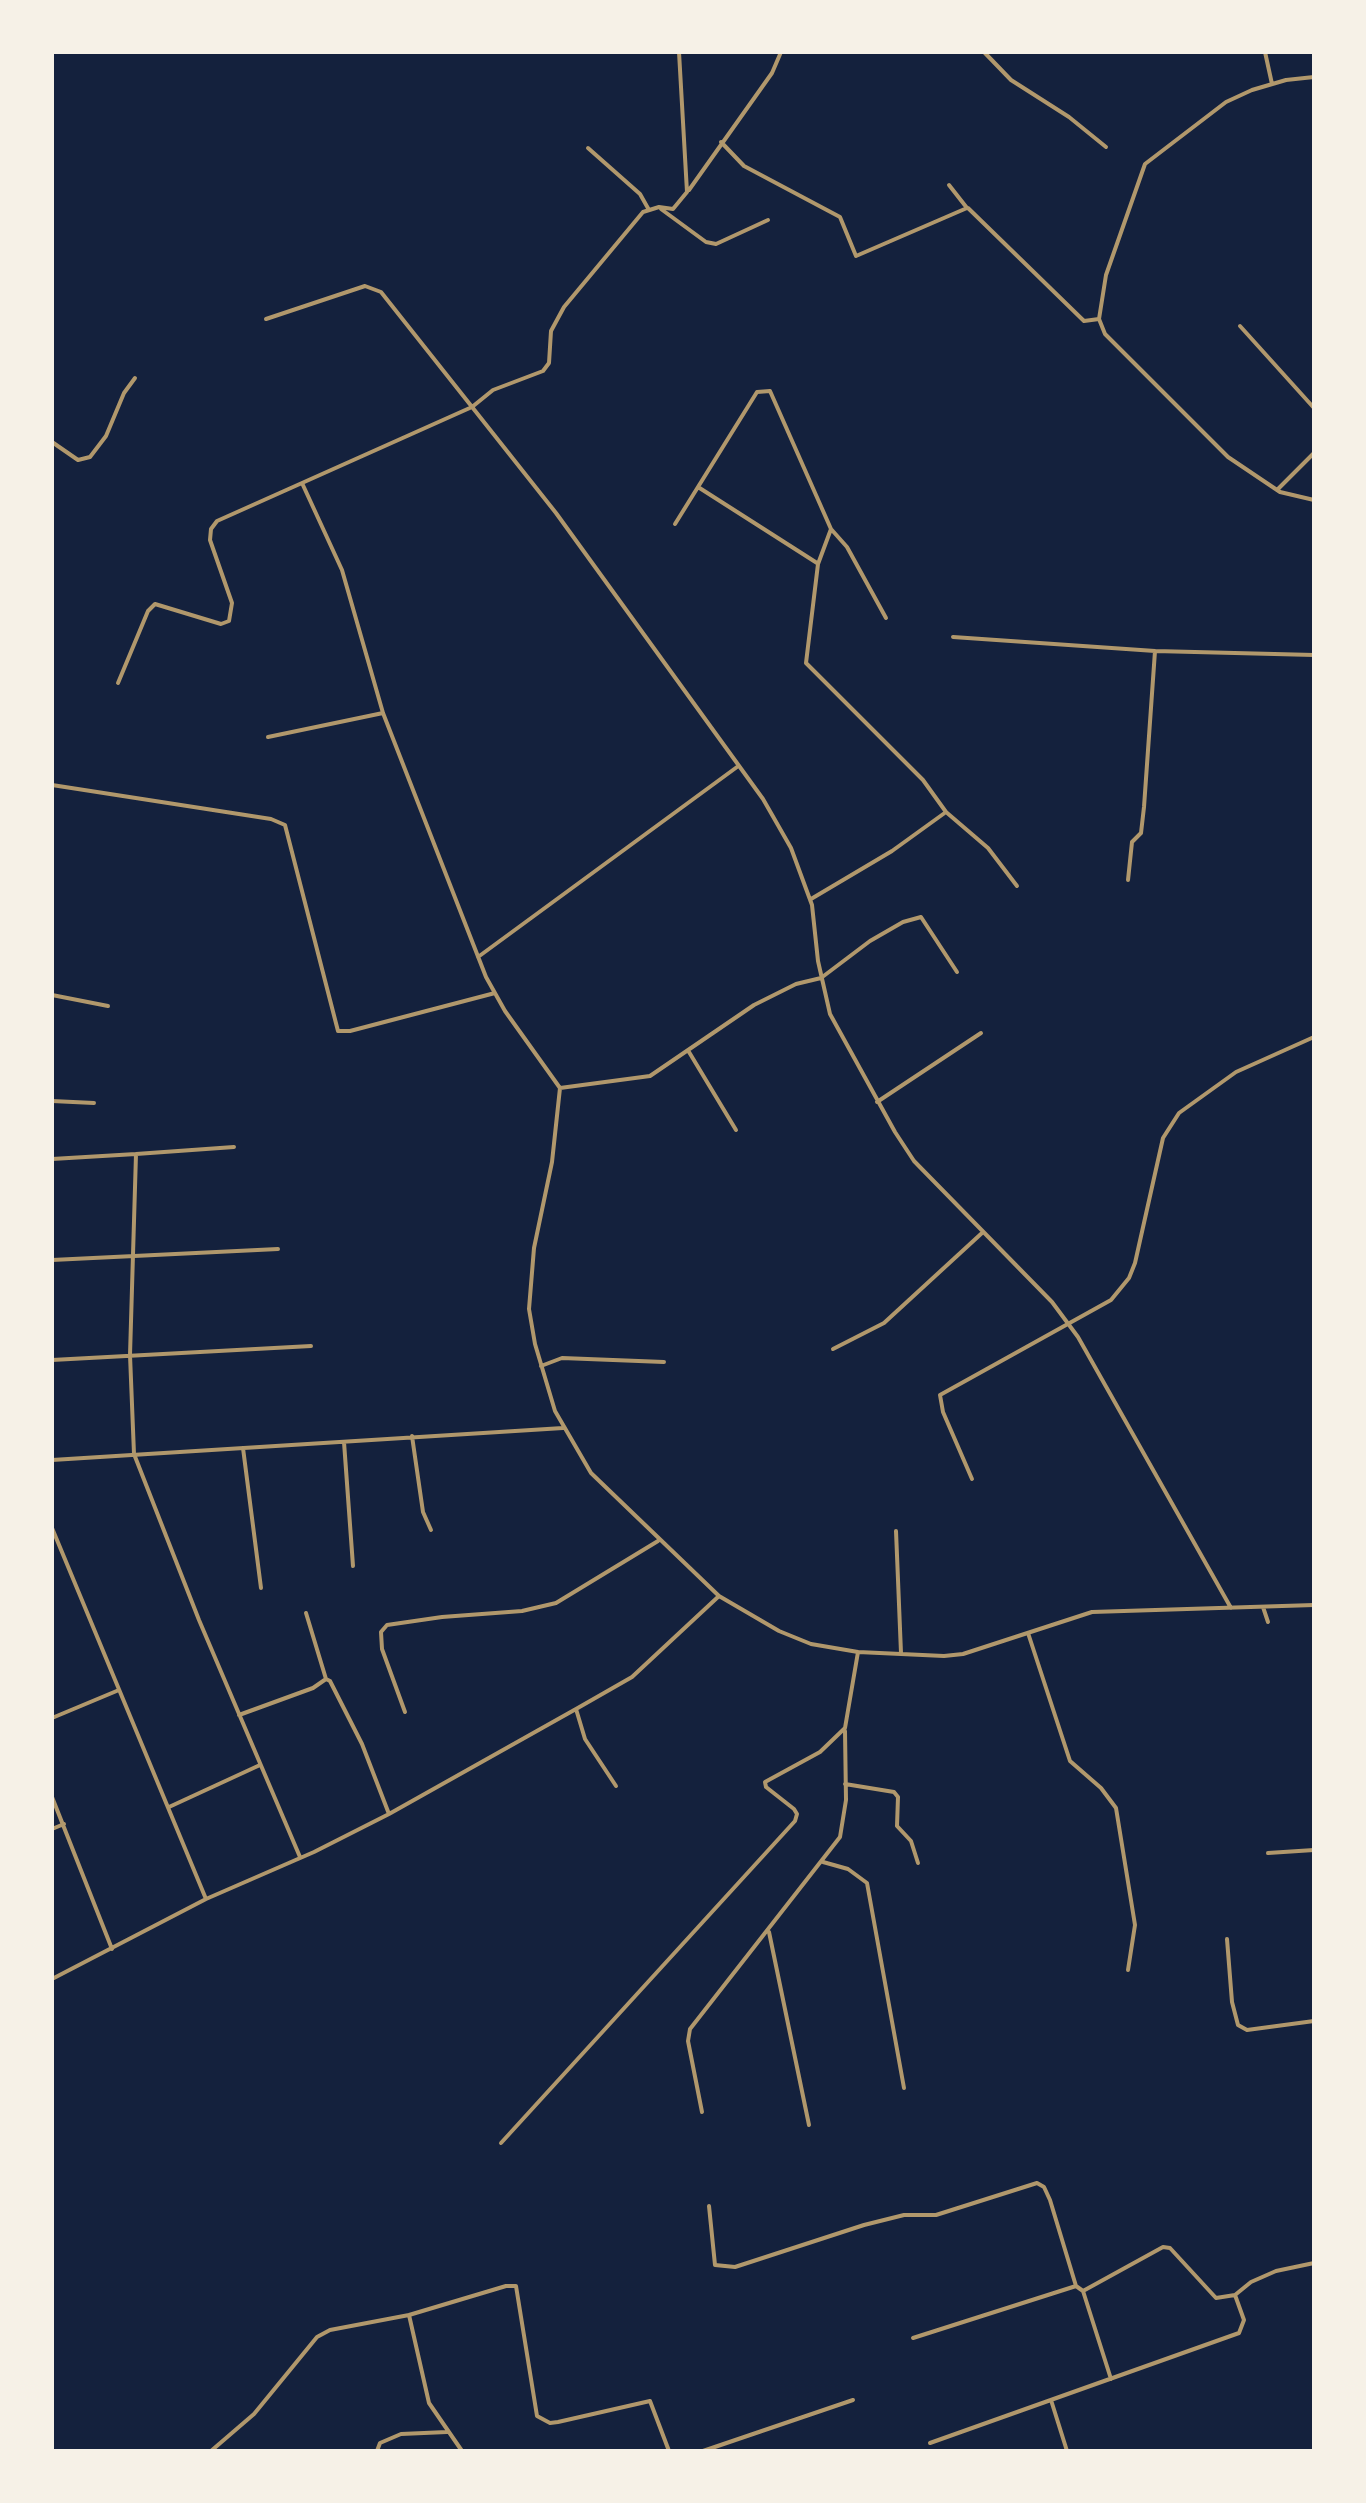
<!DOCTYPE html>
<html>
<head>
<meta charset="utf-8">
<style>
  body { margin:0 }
  #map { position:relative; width:1366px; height:2503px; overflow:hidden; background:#14213d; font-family:"Space Grotesk",sans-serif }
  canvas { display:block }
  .frame { position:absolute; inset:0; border:54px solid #f6f1e7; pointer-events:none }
</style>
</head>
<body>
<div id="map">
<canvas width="1366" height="2503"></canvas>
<div class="frame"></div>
</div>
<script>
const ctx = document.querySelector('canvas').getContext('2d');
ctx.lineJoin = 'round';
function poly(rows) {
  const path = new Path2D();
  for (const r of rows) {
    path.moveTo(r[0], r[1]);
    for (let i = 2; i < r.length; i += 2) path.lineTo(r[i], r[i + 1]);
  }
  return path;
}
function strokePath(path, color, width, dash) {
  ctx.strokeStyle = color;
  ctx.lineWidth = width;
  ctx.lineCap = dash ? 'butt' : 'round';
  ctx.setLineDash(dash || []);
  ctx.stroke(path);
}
strokePath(poly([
  [984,52,1011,80,1069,117,1106,147],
  [1265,52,1272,84],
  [1314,77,1286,80,1252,90,1226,102,1145,164,1106,275,1099,319,1105,334,1228,457,1280,492,1314,500],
  [721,142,744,166,840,217,856,256,967,208,949,185],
  [588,148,640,194,649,210],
  [689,190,772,73,781,52],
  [968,208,1084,321,1099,319],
  [661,209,706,242,716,244,768,220],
  [266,319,365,286,381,292,556,513,763,799,791,848,812,905,818,961,830,1014,895,1132,914,1161,1052,1302,1078,1337,1231,1608],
  [1240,326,1314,408],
  [52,442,78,460,90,457,106,436,124,393,135,378],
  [302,483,342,570,383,713,486,977,505,1011,560,1088,552,1162,534,1248,529,1309,535,1344,555,1411,591,1473,719,1596,779,1631,811,1644,858,1652,944,1656,963,1654,1092,1612,1314,1605],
  [698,487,817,563],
  [1277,490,1314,453],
  [675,524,757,392,770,391,831,529,847,547,886,618],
  [831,529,818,564,806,663,923,780,946,812,988,848,1017,886],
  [953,637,1155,651,1314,655],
  [118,683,148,611,155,604,221,624,229,621,232,603,210,540,211,529,217,521,472,407,493,390,543,371,549,363,551,331,564,307,643,212,659,207,673,209,687,192,679,52],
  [268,737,383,713],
  [52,785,271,819,285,825,338,1031,350,1031,495,993],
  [1128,880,1132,842,1141,833,1144,807,1155,651],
  [811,899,892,851,946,812],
  [478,957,737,767],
  [52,995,108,1006],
  [689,1052,736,1130],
  [560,1088,650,1076,754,1005,796,984,821,978,870,941,903,922,921,917,957,972],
  [52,1101,94,1103],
  [877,1102,981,1033],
  [136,1154,234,1147],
  [52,1159,136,1154,130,1355,134,1454,199,1620,300,1857],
  [52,1260,278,1249],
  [833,1349,884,1323,982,1233],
  [52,1360,311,1346],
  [541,1366,562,1358,664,1362],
  [412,1436,423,1512,431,1530],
  [344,1442,353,1566],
  [243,1448,261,1588],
  [52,1460,563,1428],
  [972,1479,943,1412,940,1395,1111,1300,1129,1278,1135,1263,1163,1138,1179,1113,1236,1072,1314,1037],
  [52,1528,206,1899],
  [896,1531,901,1653],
  [1263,1607,1268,1622],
  [306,1613,326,1679],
  [1028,1633,1070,1761,1101,1788,1116,1808,1135,1925,1128,1970],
  [576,1709,585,1739,616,1786],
  [405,1712,382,1649,381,1632,387,1625,442,1617,522,1611,556,1603,658,1541],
  [239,1715,313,1688,326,1679,330,1681,362,1744,389,1814],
  [52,1718,119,1690],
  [845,1784,894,1792,898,1797,897,1826,911,1841,918,1863],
  [52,1797,112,1949],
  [169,1807,260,1765],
  [52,1829,64,1824],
  [1268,1853,1314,1850],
  [823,1862,848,1869,867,1883,904,2088],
  [769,1932,809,2125],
  [1227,1939,1232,2002,1238,2025,1247,2030,1314,2021],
  [52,1979,206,1899,314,1852,389,1814,576,1709,632,1677,719,1596],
  [702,2112,688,2041,690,2029,840,1837,846,1800,845,1731],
  [501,2143,795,1821,797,1814,794,1809,766,1787,765,1782,820,1752,845,1728,858,1652],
  [709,2206,715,2265,735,2267,864,2225,904,2215,936,2215,1037,2183,1044,2187,1050,2200,1076,2286],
  [1083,2291,1163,2247,1170,2248,1216,2298,1235,2295,1251,2282,1276,2271,1314,2263],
  [409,2315,506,2286,516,2286,537,2416,550,2423,558,2422,650,2401,669,2451],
  [913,2338,1076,2286,1083,2291,1111,2379],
  [1051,2400,1067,2451],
  [930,2443,1239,2333,1244,2320,1235,2295],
  [211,2451,254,2414,317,2337,330,2330,409,2315,429,2403,462,2451],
  [377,2451,380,2443,401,2434,447,2432],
  [703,2451,853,2400]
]), '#b1986c', 4);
</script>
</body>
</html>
